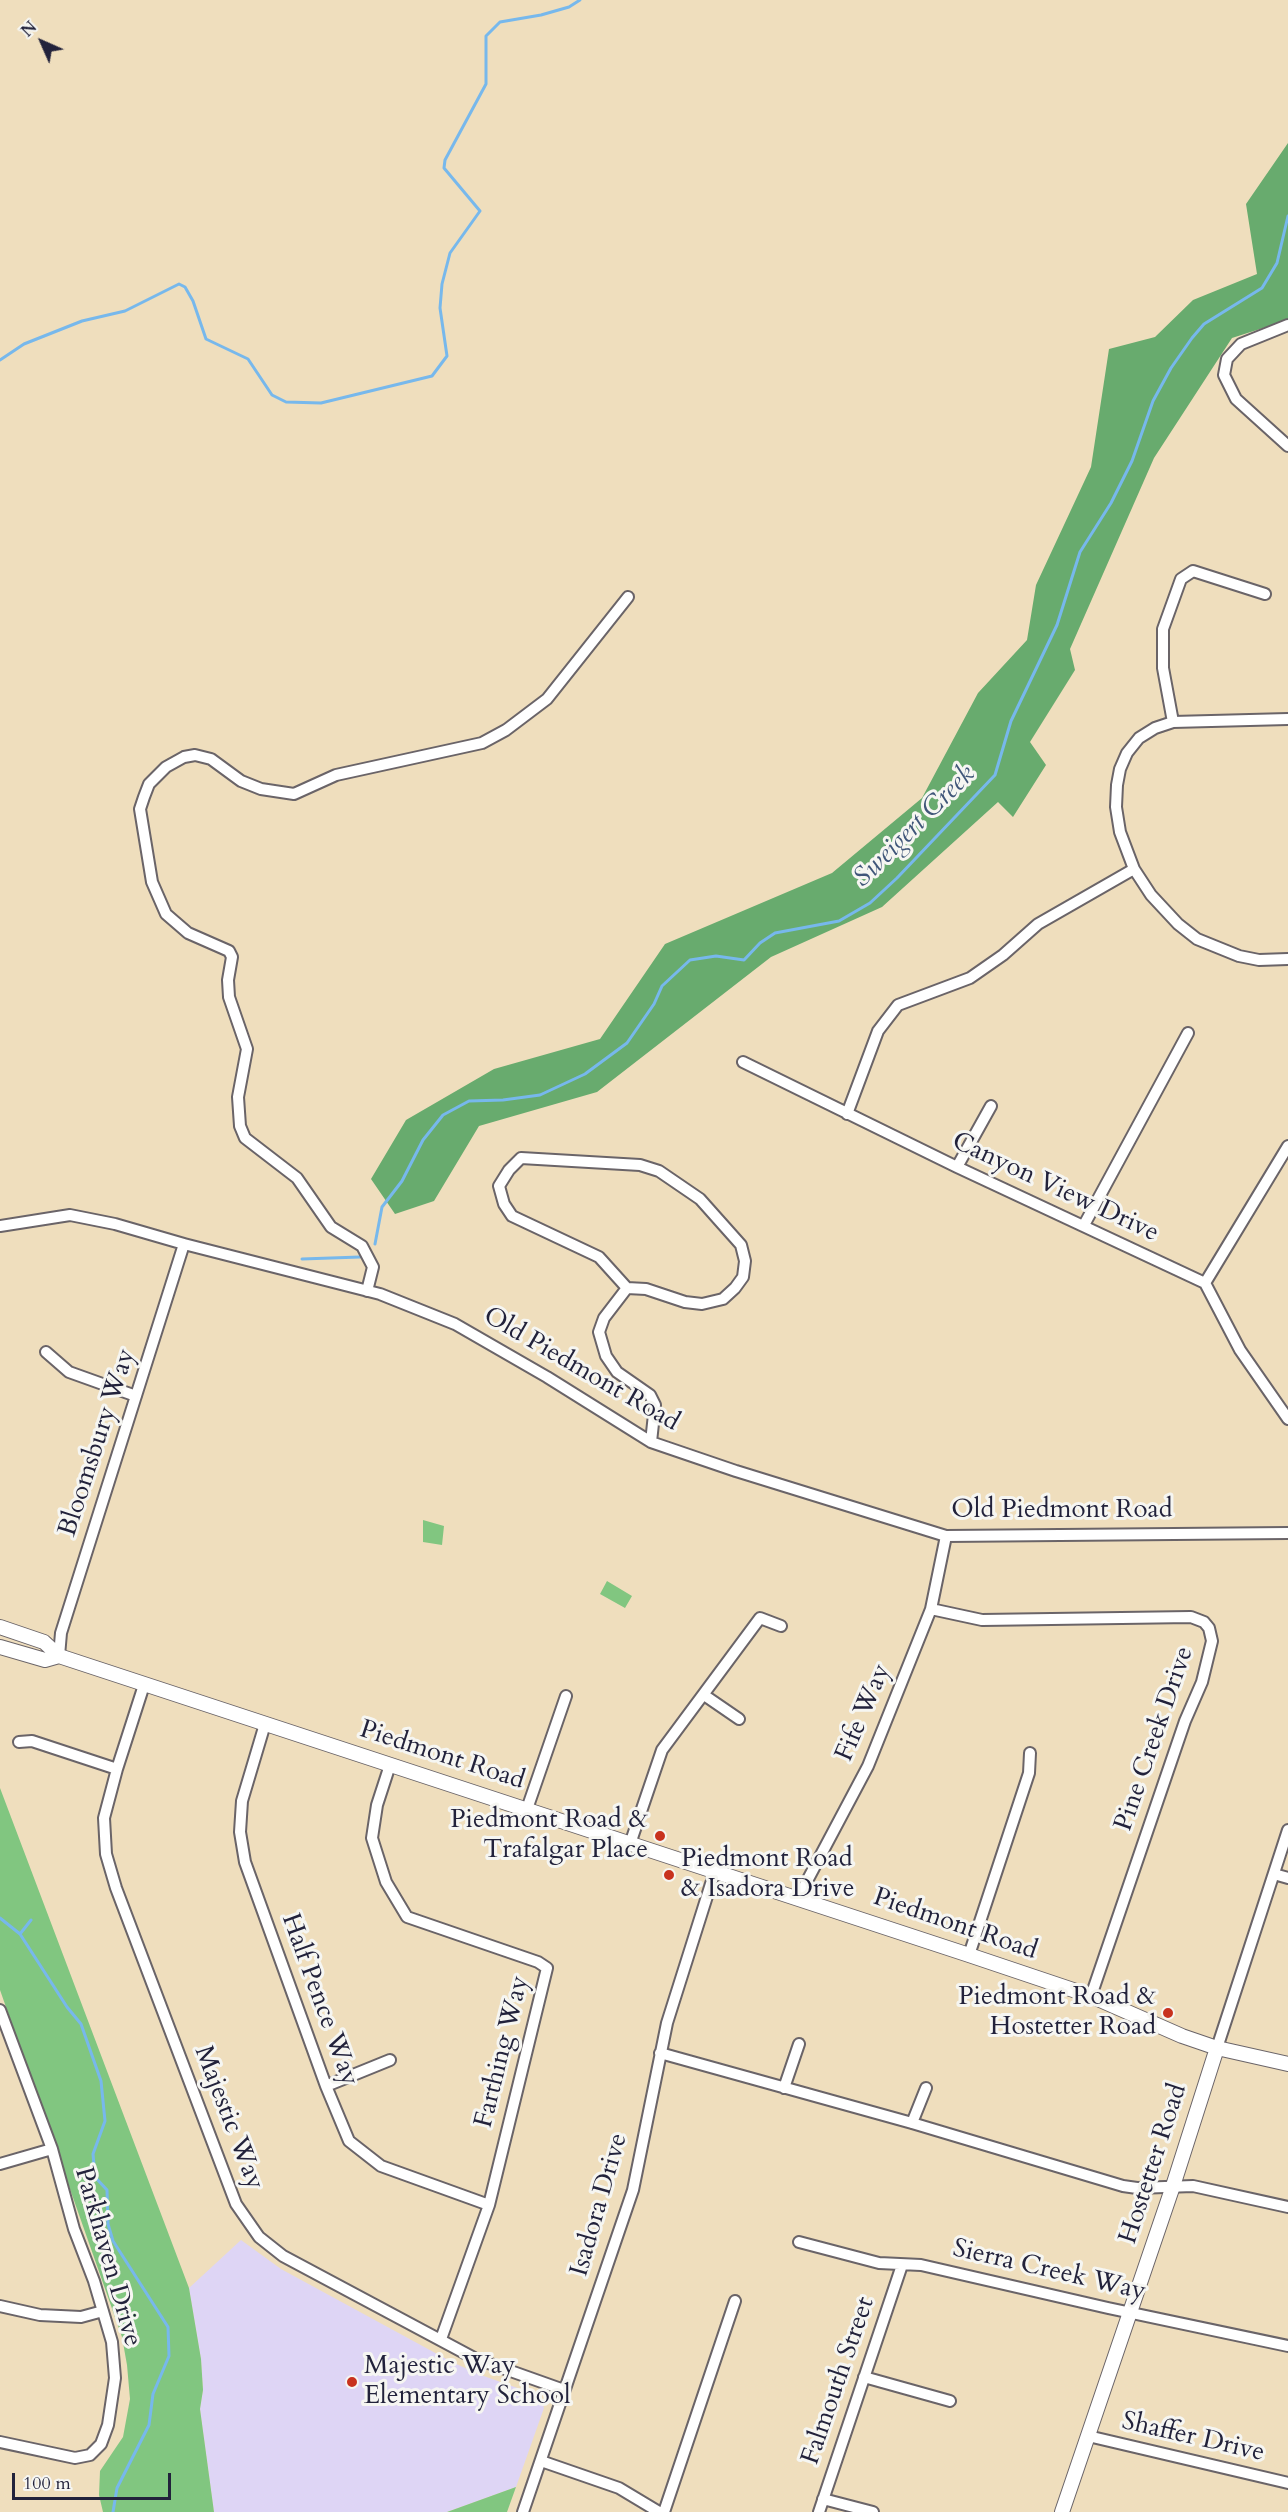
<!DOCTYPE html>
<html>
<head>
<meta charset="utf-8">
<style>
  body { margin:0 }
  #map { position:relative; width:1288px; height:2512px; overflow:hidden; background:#efdebd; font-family:Cardo,serif }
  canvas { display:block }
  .north { position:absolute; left:12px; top:12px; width:60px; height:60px; -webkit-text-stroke:4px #f6f6f2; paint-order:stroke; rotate:315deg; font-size:16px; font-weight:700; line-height:24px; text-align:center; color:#22223b }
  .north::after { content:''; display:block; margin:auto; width:21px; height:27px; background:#22223b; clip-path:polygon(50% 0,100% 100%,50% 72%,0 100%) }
  .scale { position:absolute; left:12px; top:2473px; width:159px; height:27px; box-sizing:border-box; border:3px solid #22223b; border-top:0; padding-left:8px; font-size:18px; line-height:21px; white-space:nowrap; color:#22223b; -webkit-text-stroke:4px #f6f6f2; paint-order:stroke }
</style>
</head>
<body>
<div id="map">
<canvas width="1288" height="2512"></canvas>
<div class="north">N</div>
<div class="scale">100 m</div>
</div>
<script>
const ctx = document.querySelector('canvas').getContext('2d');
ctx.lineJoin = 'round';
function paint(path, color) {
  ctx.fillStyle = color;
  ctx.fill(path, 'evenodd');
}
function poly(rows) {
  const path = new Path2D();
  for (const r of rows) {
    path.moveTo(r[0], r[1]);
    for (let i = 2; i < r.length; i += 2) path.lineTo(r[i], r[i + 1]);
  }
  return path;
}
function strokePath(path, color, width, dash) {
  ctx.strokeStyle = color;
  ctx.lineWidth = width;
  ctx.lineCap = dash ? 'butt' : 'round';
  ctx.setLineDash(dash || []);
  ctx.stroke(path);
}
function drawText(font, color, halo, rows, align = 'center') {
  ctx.font = font + ' Cardo,serif';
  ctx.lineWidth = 6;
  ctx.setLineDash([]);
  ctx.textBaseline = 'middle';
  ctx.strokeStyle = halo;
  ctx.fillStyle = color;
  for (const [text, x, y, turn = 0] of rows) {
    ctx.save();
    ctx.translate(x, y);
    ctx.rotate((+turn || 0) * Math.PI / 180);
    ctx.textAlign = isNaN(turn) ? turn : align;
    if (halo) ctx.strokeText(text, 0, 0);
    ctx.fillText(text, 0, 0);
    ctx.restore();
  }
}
paint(poly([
  [241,2240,281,2269,450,2361,478,2374,540,2396,544,2408,516,2487,447,2512,214,2512,200,2409,203,2390,201,2359,189,2288]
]), '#ded5f5');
paint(poly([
  [423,1520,444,1526,442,1545,423,1542],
  [607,1581,632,1596,625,1608,600,1594],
  [0,1788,189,2288,201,2359,203,2390,200,2409,214,2512,103,2512,99,2495,100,2471,123,2437,130,2399,127,2365,122,2337,0,1990],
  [516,2487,507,2512,447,2512]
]), '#81c680');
paint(poly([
  [1288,143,1288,320,1232,338,1154,458,1070,649,1075,670,1030,742,1046,765,1013,817,998,802,882,907,771,957,597,1092,479,1126,434,1201,395,1214,371,1179,406,1120,494,1069,600,1039,665,944,832,873,922,798,978,693,1027,640,1036,585,1091,467,1109,349,1155,337,1193,300,1257,274,1246,204]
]), '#68ab6e');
strokePath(poly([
  [0,360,24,344,82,321,125,311,179,284,185,287,193,301,206,339,248,359,272,395,286,402,321,403,432,376,447,356,440,308,442,284,450,253,480,211,444,168,445,160,486,84,486,36,500,22,541,15,569,7,580,0],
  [375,1244,382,1207,402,1181,423,1140,443,1115,469,1101,503,1100,540,1095,585,1074,627,1043,654,1004,662,986,690,960,716,956,744,960,760,943,775,933,839,921,870,903,897,878,995,775,1011,721,1057,625,1080,552,1111,503,1132,461,1153,401,1171,368,1192,338,1204,324,1262,288,1277,263,1288,216],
  [302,1259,360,1257],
  [0,1918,20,1934,67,2007,81,2024,101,2081,105,2121,93,2154,95,2177,107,2190,108,2224,113,2241,168,2327,169,2356,153,2394,149,2425,117,2488,113,2512],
  [20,1934,31,1920]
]), '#77b8ec', 3);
const minor = poly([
  [1288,325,1241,344,1227,359,1224,375,1236,399,1288,446],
  [1288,719,1173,722,1155,728,1139,738,1127,753,1120,769,1117,785,1116,807,1120,832,1134,869,1151,895,1178,924,1197,939,1239,956,1259,960,1288,959],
  [1173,722,1163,668,1163,629,1181,579,1193,571,1265,594],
  [743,1062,957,1167,1205,1283,1240,1350,1288,1419],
  [847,1114,878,1031,898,1005,970,978,1003,955,1038,924,1134,869],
  [521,1158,640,1165,659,1171,700,1199,741,1245,745,1261,743,1277,735,1288,723,1299,702,1304,685,1302,646,1289,627,1288,599,1257,512,1216,504,1204,499,1186,509,1170,521,1158],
  [957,1167,991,1106],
  [1084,1225,1188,1033],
  [0,1226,70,1215,115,1224,184,1244,380,1294,455,1324,547,1377,651,1442,736,1471,946,1536,1288,1533],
  [1205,1283,1288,1146],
  [627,1288,604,1318,599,1332,606,1356,617,1372,650,1395,655,1405,651,1442],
  [367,1291,373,1267,362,1246,331,1227,297,1178,245,1138,240,1126,238,1097,247,1049,229,997,228,980,232,957,229,951,188,933,166,914,152,882,140,809,144,797,149,784,166,767,184,757,195,755,211,759,241,781,261,789,294,794,336,775,482,743,506,730,547,699,628,597],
  [46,1352,69,1372,136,1396],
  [931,1609,982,1620,1191,1617,1204,1622,1209,1628,1212,1641,1202,1682,1185,1721,1091,1996],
  [59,1656,61,1633,184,1244],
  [144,1685,117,1769,104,1818,106,1854,116,1888,236,2204,259,2237,283,2256,474,2358,564,2390],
  [704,1695,739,1719],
  [265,1724,242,1801,240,1832,245,1862,326,2086,349,2141,381,2166,489,2205],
  [19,1742,32,1741,117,1769],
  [390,1765,377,1805,372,1838,386,1882,407,1917,538,1962,547,1968,489,2205,441,2339],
  [527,1809,566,1696],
  [630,1844,662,1750,760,1618,781,1626],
  [1274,1874,1288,1878],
  [798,1898,868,1766,931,1609,946,1536],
  [969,1955,1029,1773,1030,1753],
  [0,2010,52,2149,74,2229,94,2281,112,2342,115,2378,108,2425,101,2444,90,2455,75,2458,0,2442],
  [1217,2048,1288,1830],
  [660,2053,912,2123,1123,2186,1137,2188,1193,2186,1288,2207],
  [326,2086,390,2060],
  [784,2088,799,2044],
  [912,2123,926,2088],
  [0,2164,52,2149],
  [799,2242,879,2263,921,2265,1108,2308,1288,2346],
  [0,2306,40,2315,81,2317,103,2311],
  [864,2377,950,2401],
  [1088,2436,1288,2483],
  [541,2461,619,2488,659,2512],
  [823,2499,873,2512],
  [523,2512,633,2190,667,2023,715,1871],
  [664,2512,735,2301],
  [819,2512,902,2265]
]);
const major = poly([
  [0,1627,44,1642,59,1656,969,1955,1091,1996,1182,2036,1217,2048,1288,2064],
  [0,1647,45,1660,59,1656],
  [1062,2512,1173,2186,1217,2048]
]);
strokePath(minor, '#6a6468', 14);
strokePath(major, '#6a6468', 16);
strokePath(minor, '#fff', 10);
strokePath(major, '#fff', 14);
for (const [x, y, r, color] of [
  [660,1836,6,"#c8321e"],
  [669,1875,6,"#c8321e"],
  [1168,2013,6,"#c8321e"],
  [352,2382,6,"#c8321e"]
]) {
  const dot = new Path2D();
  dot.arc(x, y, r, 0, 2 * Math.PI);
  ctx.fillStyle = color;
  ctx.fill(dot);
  strokePath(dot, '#f6f6f2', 2);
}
drawText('26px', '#22223b', '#f6f6f2', [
  ["Canyon View Drive",1055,1188,25],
  ["Old Piedmont Road",581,1370,30],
  ["Bloomsbury Way",98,1443,-72],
  ["Old Piedmont Road",1062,1511],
  ["Fife Way",864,1713,-67],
  ["Pine Creek Drive",1155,1739,-71],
  ["Piedmont Road",442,1756,18],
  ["Piedmont Road",955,1925,19],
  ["Half Pence Way",319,2000,70],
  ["Farthing Way",503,2052,-76],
  ["Majestic Way",228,2118,69],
  ["Hostetter Road",1154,2164,-72],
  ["Isadora Drive",600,2205,-74],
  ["Parkhaven Drive",107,2257,74],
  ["Sierra Creek Way",1049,2271,13],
  ["Falmouth Street",839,2381,-71],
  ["Shaffer Drive",1193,2438,13]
]);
drawText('26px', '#22223b', '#f6f6f2', [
  ["Piedmont Road &",648,1821],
  ["Trafalgar Place",648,1851],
  ["Piedmont Road",681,1860,"left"],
  ["& Isadora Drive",681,1890,"left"],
  ["Piedmont Road &",1156,1998],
  ["Hostetter Road",1156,2028],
  ["Majestic Way",364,2367,"left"],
  ["Elementary School",364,2397,"left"]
], 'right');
drawText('italic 27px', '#405679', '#f6f6f2', [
  ["Sweigert Creek",915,827,-45]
]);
</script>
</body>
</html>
